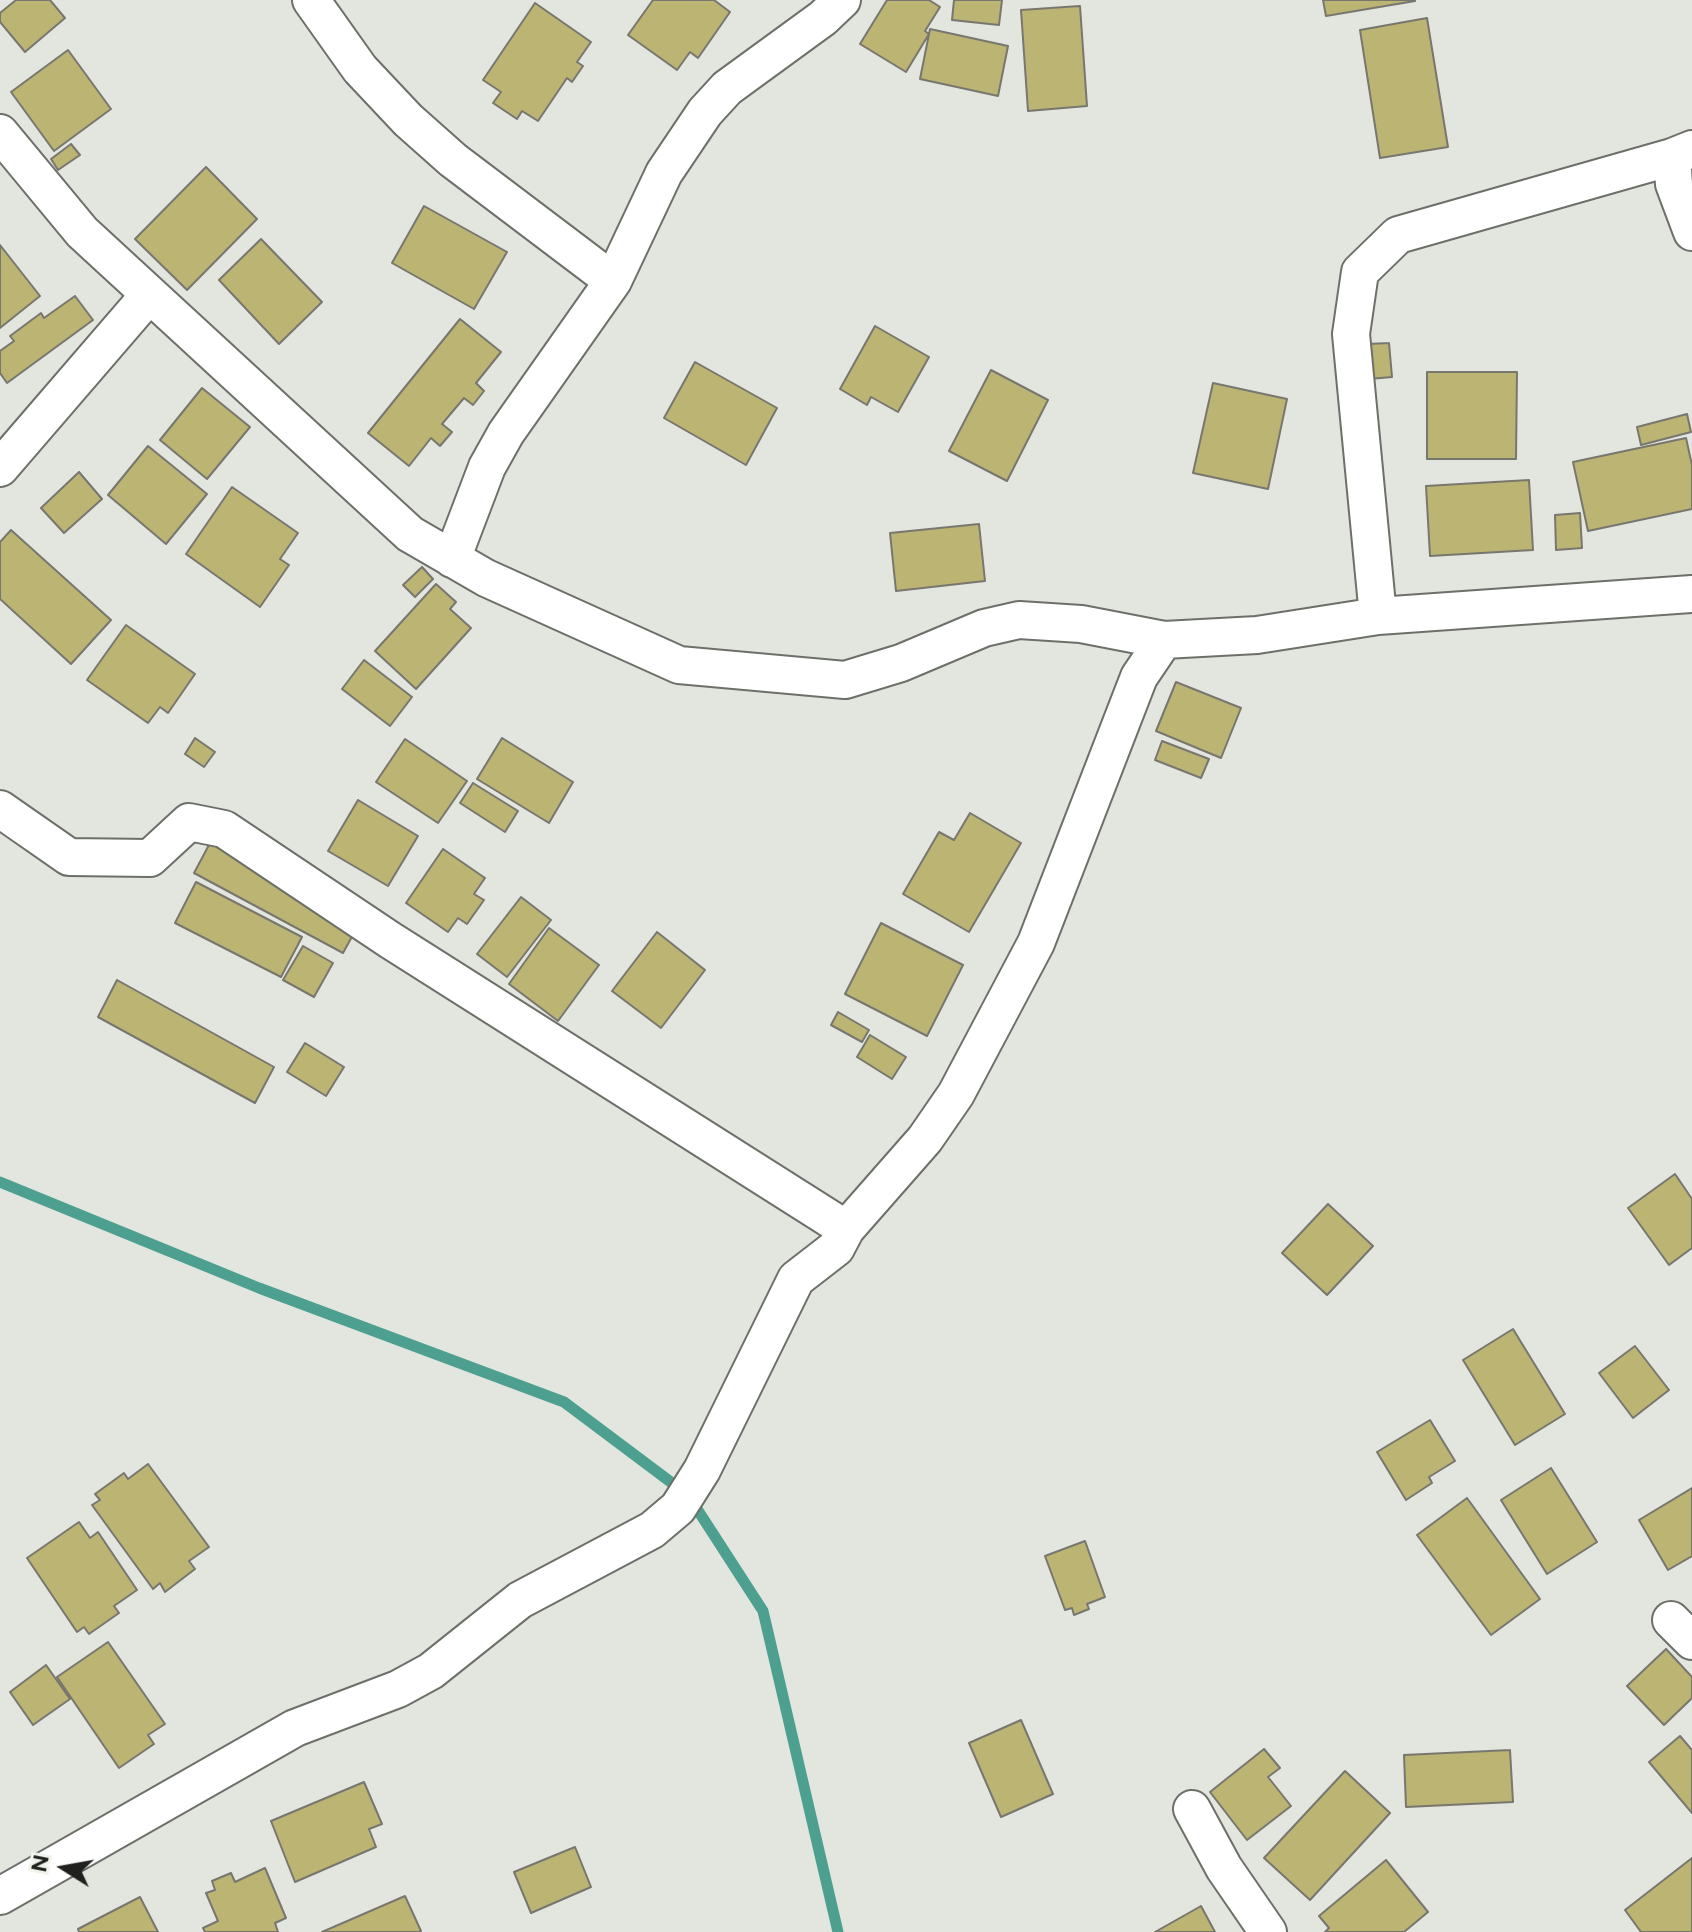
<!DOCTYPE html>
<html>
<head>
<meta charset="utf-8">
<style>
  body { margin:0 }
  #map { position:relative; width:1692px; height:1932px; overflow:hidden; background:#e2e6de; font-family:Figtree,sans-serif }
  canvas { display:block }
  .north { position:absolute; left:24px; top:1828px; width:80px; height:80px; -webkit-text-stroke:6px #f0f4eb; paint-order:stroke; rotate:281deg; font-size:22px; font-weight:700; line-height:32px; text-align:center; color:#20211e }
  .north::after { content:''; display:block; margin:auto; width:28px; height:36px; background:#20211e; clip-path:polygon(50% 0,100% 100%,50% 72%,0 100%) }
</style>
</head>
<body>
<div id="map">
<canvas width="1692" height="1932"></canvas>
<div class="north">N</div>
</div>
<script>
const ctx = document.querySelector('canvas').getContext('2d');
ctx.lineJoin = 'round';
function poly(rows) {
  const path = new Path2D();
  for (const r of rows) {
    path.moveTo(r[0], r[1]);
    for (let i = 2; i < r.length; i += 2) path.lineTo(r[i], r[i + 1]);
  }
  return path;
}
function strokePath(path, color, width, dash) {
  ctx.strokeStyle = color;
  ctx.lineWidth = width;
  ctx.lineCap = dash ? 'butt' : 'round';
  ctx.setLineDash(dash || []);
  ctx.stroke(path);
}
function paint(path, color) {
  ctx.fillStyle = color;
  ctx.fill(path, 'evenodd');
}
strokePath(poly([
  [0,1182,259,1288,564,1402,688,1495,763,1611,838,1932]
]), '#4da08f', 11);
const building = poly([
  [16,0,50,0,65,18,25,52,0,22,0,13,16,0],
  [653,0,714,0,730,12,698,58,690,52,677,70,628,35,653,0],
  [887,0,929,0,940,7,925,31,929,34,906,72,860,44,887,0],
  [954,0,1002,0,999,25,952,20,954,0],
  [1323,0,1415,0,1415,1,1326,16,1323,0],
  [535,3,591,42,577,62,583,66,572,82,567,78,538,121,522,111,517,119,493,103,501,92,483,80,535,3],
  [1080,6,1087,106,1028,111,1021,10,1080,6],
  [1427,18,1448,147,1380,158,1360,30,1427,18],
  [930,29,1008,46,998,96,920,79,930,29],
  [68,50,111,109,54,151,11,92,68,50],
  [71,144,80,155,58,170,51,159,71,144],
  [206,167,257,219,187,290,135,239,206,167],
  [424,206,507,252,474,309,392,263,424,206],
  [261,239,322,302,279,344,219,280,261,239],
  [0,245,40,296,0,328,0,245],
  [75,296,93,320,7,383,0,373,0,351,14,341,10,336,41,313,44,318,75,296],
  [460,319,501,352,476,383,484,391,473,405,464,398,442,424,452,432,440,446,431,438,409,466,368,433,460,319],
  [875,326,929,357,898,412,871,397,867,405,840,389,875,326],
  [1389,343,1392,377,1369,379,1367,344,1389,343],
  [695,362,777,408,746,465,664,418,695,362],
  [991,370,1048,400,1007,481,949,451,991,370],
  [1427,372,1517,372,1516,459,1427,459,1427,372],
  [1213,383,1287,399,1268,489,1193,473,1213,383],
  [202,388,250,427,207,479,160,440,202,388],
  [1687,414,1691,432,1641,445,1637,427,1687,414],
  [1686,438,1692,465,1692,509,1588,531,1573,462,1686,438],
  [148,446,207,494,166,544,108,495,148,446],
  [79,472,102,499,64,533,41,508,79,472],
  [1529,480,1533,550,1430,556,1426,486,1529,480],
  [232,487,298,533,280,559,289,565,260,607,186,554,232,487],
  [1580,513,1582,548,1556,550,1555,515,1580,513],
  [979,524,985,581,896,591,890,533,979,524],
  [11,530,111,620,71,664,0,599,0,542,11,530],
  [422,567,433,579,415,597,403,585,422,567],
  [436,584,456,602,450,609,471,628,416,689,375,651,436,584],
  [126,625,195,674,168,713,160,707,148,723,87,680,126,625],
  [364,660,412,697,390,726,342,689,364,660],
  [1176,682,1241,708,1221,758,1156,731,1176,682],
  [195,738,215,752,204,767,185,754,195,738],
  [502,738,573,782,549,823,477,779,502,738],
  [405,739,467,781,438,823,376,782,405,739],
  [1162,741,1209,759,1201,778,1155,760,1162,741],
  [473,783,518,811,505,832,460,803,473,783],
  [358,800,418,836,388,886,328,851,358,800],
  [970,813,1021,843,969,932,903,894,939,832,954,840,970,813],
  [210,843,360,922,343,953,194,873,210,843],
  [443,849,485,878,474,894,484,900,467,924,458,918,448,932,406,903,443,849],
  [196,882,302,937,281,977,175,923,196,882],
  [521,897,551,920,507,977,477,954,521,897],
  [881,923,963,965,927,1036,845,994,881,923],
  [549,928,599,965,558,1021,509,984,549,928],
  [657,932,705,970,661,1028,612,991,657,932],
  [303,946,333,963,314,997,283,980,303,946],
  [117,980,274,1067,255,1103,98,1017,117,980],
  [838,1012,869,1030,862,1042,831,1025,838,1012],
  [870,1035,906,1057,892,1079,857,1057,870,1035],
  [305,1043,344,1067,326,1096,287,1072,305,1043],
  [1675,1174,1692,1199,1692,1248,1669,1265,1628,1208,1675,1174],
  [1328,1204,1373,1246,1327,1295,1282,1253,1328,1204],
  [1513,1329,1565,1414,1515,1445,1463,1360,1513,1329],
  [1635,1346,1669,1390,1633,1418,1599,1373,1635,1346],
  [1430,1420,1455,1461,1429,1477,1432,1483,1406,1500,1377,1452,1430,1420],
  [148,1464,209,1547,189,1561,195,1569,165,1592,160,1583,153,1589,92,1505,100,1500,95,1494,124,1473,128,1479,148,1464],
  [1551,1468,1597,1542,1547,1574,1501,1500,1551,1468],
  [1692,1488,1692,1556,1668,1570,1639,1520,1692,1488],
  [1467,1498,1540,1599,1491,1635,1417,1535,1467,1498],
  [79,1522,90,1538,98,1532,137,1590,114,1606,119,1613,89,1634,84,1627,77,1632,27,1558,79,1522],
  [1085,1541,1105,1597,1087,1604,1089,1609,1074,1615,1072,1608,1065,1610,1045,1556,1085,1541],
  [108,1642,165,1724,148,1735,154,1744,119,1768,57,1677,108,1642],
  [1666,1649,1692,1677,1692,1698,1664,1725,1627,1686,1666,1649],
  [46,1665,70,1699,33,1725,10,1692,46,1665],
  [1021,1720,1053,1794,1001,1817,969,1743,1021,1720],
  [1680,1736,1692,1750,1692,1813,1649,1762,1680,1736],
  [1264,1749,1280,1768,1268,1777,1291,1806,1247,1840,1210,1792,1264,1749],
  [1510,1750,1513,1802,1406,1807,1404,1755,1510,1750],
  [1345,1771,1390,1813,1310,1900,1264,1858,1345,1771],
  [364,1782,382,1824,369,1829,376,1847,295,1882,271,1821,364,1782],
  [575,1847,591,1887,531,1913,514,1872,575,1847],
  [1692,1858,1692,1932,1641,1932,1625,1910,1692,1858],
  [1386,1860,1428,1912,1404,1932,1325,1932,1329,1928,1319,1916,1386,1860],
  [265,1868,286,1918,275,1923,278,1932,205,1932,203,1928,218,1921,206,1893,215,1890,212,1881,231,1873,235,1882,265,1868],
  [405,1896,421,1931,418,1932,322,1932,405,1896],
  [140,1897,158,1932,79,1932,78,1929,140,1897],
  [1201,1906,1215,1932,1155,1932,1201,1906]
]);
paint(building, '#bcb473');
strokePath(building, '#78776f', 2);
const minor = poly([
  [311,0,360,69,408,120,453,160,613,281],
  [0,133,82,232,410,534,486,578,679,665,845,680,901,663,984,628,1019,620,1081,624,1164,640,1257,635,1378,616,1692,594],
  [1692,149,1672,157,1674,184,1692,232],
  [0,468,149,295],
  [452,559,487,467,506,433,613,281,664,173,705,112,727,88,823,18,842,0],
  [1378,616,1351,334,1360,272,1398,235,1672,157],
  [0,809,69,857,150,858,189,822,224,829,390,940,846,1229],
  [1671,1620,1692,1641],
  [1192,1809,1224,1868,1268,1932],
  [0,1896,295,1728,398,1689,431,1671,520,1600,652,1530,678,1508,702,1470,796,1279,836,1248,846,1229,925,1139,956,1094,1036,943,1139,677,1164,640]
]);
strokePath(minor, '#6d7069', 40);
strokePath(minor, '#fff', 36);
</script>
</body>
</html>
